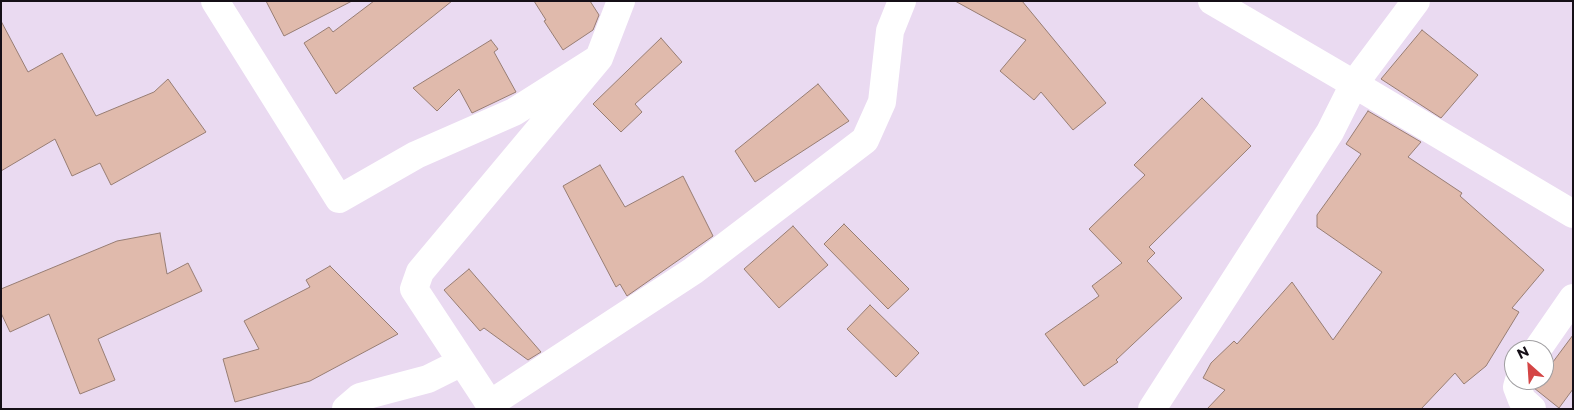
<!DOCTYPE html>
<html>
<head>
<meta charset="utf-8">
<style>
  body { margin:0 }
  #map { position:relative; width:1574px; height:410px; overflow:hidden; background:#eadaf1; font-family:Montserrat,sans-serif }
  canvas { display:block }
  .frame { position:absolute; inset:0; border:2px solid #150f17; pointer-events:none }
  .north { position:absolute; left:1504px; top:340px; width:50px; height:50px; box-sizing:border-box; background:#fff; border:1px solid #a19fa2; border-radius:50%; rotate:334deg; font-size:14px; font-weight:700; line-height:20px; text-align:center; color:#150f17 }
  .north::after { content:''; display:block; margin:auto; width:18px; height:22px; background:#d44545; clip-path:polygon(50% 0,100% 100%,50% 72%,0 100%) }
</style>
</head>
<body>
<div id="map">
<canvas width="1574" height="410"></canvas>
<div class="frame"></div>
<div class="north">N</div>
</div>
<script>
const ctx = document.querySelector('canvas').getContext('2d');
ctx.lineJoin = 'round';
function paint(path, color) {
  ctx.fillStyle = color;
  ctx.fill(path, 'evenodd');
}
function poly(rows) {
  const path = new Path2D();
  for (const r of rows) {
    path.moveTo(r[0], r[1]);
    for (let i = 2; i < r.length; i += 2) path.lineTo(r[i], r[i + 1]);
  }
  return path;
}
function strokePath(path, color, width, dash) {
  ctx.strokeStyle = color;
  ctx.lineWidth = width;
  ctx.lineCap = dash ? 'butt' : 'round';
  ctx.setLineDash(dash || []);
  ctx.stroke(path);
}
const building = poly([
  [266,1,352,1,284,36,266,1],
  [374,1,452,1,336,94,304,43,329,27,333,32,374,1],
  [534,1,590,1,599,15,593,30,563,50,544,21,546,20,534,1],
  [955,1,1022,1,1106,103,1073,130,1041,92,1034,100,1000,71,1026,40,955,1],
  [1,21,28,72,62,53,96,116,154,92,168,79,206,132,111,185,100,163,72,176,55,139,1,171,1,21],
  [1422,30,1478,75,1441,118,1381,79,1422,30],
  [661,38,682,62,635,104,642,112,621,132,593,104,661,38],
  [491,40,498,49,494,52,516,92,472,113,459,89,437,111,413,88,491,40],
  [818,84,849,121,755,182,735,151,818,84],
  [1202,98,1251,146,1149,247,1155,253,1147,261,1182,298,1116,360,1118,362,1084,386,1045,334,1099,296,1092,286,1122,263,1089,229,1145,175,1134,165,1202,98],
  [1368,111,1421,142,1408,157,1462,193,1460,196,1544,270,1512,308,1519,312,1486,366,1464,384,1455,373,1421,409,1207,409,1225,390,1203,378,1211,363,1234,341,1237,344,1292,282,1333,340,1382,272,1317,227,1317,215,1361,154,1346,144,1368,111],
  [600,165,625,207,683,176,713,236,627,296,620,284,616,287,563,186,600,165],
  [844,224,909,289,888,309,824,244,844,224],
  [793,226,828,265,779,308,744,269,793,226],
  [160,233,167,274,188,263,202,291,98,339,115,380,80,394,49,314,10,332,1,313,1,289,117,241,160,233],
  [330,266,398,334,310,381,235,402,223,359,259,349,244,321,310,287,306,280,330,266],
  [469,269,541,352,528,360,484,328,480,331,444,290,469,269],
  [870,305,919,353,896,377,847,329,870,305],
  [1573,335,1573,389,1559,408,1534,388,1540,380,1544,380,1544,374,1573,335]
]);
paint(building, '#e0baac');
strokePath(building, '#977d73', 1);
strokePath(poly([
  [215,1,339,199,416,155,514,112,599,58],
  [1537,350,1573,298],
  [1519,380,1517,387,1522,400,1532,409],
  [490,404,693,271,865,140,882,102,890,31,902,1],
  [346,409,360,397,428,379,462,362],
  [493,409,414,289,420,272,599,58,621,1],
  [1152,409,1330,132,1354,84,1573,214]
]), '#fff', 28);
strokePath(poly([
  [1212,1,1354,84,1416,1]
]), '#fff', 28);
</script>
</body>
</html>
